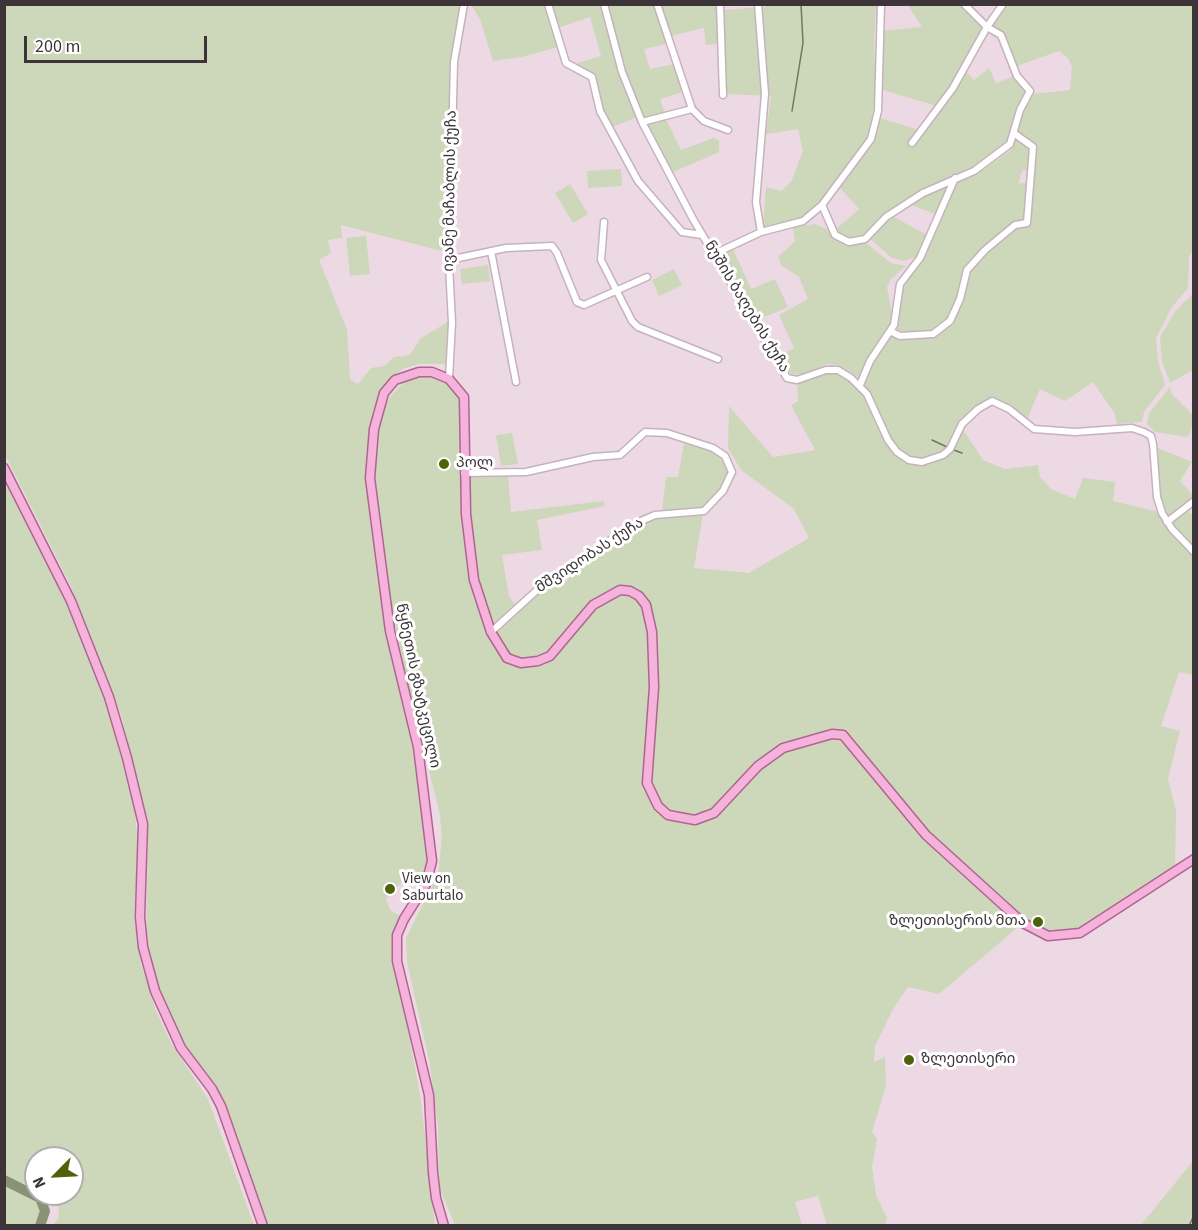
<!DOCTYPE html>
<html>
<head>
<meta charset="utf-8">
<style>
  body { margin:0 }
  #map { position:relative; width:1198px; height:1230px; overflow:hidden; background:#edd9e4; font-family:"Source Sans 3",sans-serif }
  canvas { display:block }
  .frame { position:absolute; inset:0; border:6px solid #3c3438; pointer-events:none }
  .north { position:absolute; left:24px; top:1146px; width:60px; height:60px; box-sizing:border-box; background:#fff; border:2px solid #b1aeaf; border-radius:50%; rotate:246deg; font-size:16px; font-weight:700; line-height:24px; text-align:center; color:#3c3438 }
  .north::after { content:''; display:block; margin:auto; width:21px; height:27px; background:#4f620a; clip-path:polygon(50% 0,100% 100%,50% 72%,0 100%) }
  .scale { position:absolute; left:24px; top:36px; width:183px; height:27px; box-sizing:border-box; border:3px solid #3c3438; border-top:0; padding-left:8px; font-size:18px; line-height:21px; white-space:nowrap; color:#3c3438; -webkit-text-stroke:4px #fff; paint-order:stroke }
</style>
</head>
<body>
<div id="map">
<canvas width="1198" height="1230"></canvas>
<div class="frame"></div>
<div class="north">N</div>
<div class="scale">200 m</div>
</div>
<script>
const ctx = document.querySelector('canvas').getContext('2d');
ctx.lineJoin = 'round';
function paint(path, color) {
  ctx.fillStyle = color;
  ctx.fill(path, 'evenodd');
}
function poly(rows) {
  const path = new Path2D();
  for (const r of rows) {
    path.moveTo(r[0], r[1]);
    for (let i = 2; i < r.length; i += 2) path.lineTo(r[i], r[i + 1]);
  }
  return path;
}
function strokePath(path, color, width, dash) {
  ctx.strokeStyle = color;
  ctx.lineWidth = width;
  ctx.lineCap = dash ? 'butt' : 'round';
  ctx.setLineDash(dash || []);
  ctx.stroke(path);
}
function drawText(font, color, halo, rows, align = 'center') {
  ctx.font = font + ' "Source Sans 3","Noto Sans Georgian",sans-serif';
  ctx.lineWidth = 6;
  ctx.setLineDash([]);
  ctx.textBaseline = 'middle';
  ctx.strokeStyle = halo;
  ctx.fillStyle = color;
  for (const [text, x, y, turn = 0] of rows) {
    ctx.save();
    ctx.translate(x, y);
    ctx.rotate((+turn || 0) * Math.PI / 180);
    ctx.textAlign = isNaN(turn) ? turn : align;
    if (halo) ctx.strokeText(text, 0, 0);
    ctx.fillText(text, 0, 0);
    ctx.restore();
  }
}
paint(poly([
  [765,4,876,5,874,43,876,89,869,138,832,189,801,219,763,227,766,187,781,191,791,182,803,151,798,129,766,134,771,96,725,94,722,10,765,7],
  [907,4,962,5,982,28,951,88,937,106,883,90,880,31,922,27],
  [5,5,461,5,451,77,446,252,341,225,342,238,328,240,331,253,319,260,347,330,350,379,358,384,371,368,384,366,394,357,410,355,420,339,449,321,446,364,419,364,403,369,392,377,378,395,369,429,367,474,378,583,386,633,404,696,426,836,426,866,421,884,401,883,386,899,390,910,400,916,394,952,421,1101,435,1225,267,1225,224,1099,179,1037,166,1008,152,969,146,930,148,845,143,805,121,715,69,582,5,455],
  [471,5,545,5,558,47,522,57,493,61,480,19],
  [551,5,600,5,623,86,637,117,612,127,602,109,594,74,575,64,601,56,590,17,558,28],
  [607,5,654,5,667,44,644,49,650,69,674,64,683,92,660,99,665,114,643,120,625,74],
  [659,5,718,5,719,44,706,45,704,28,670,36],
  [1000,5,1193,5,1193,250,1189,257,1188,288,1172,307,1156,338,1158,361,1165,385,1144,412,1142,422,1117,424,1115,414,1093,382,1065,401,1040,389,1028,417,1031,424,999,400,989,401,975,408,958,423,943,452,923,460,911,459,893,444,863,382,871,362,890,334,899,338,934,338,951,324,962,301,969,271,985,252,1015,227,1028,224,1032,210,1030,197,1035,177,1034,145,1017,134,1023,109,1033,94,1070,90,1072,67,1068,58,1059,51,1017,66,1003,32,990,28],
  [989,68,996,83,1015,76,1027,91,1007,145,976,167,916,193,862,235,852,238,839,234,835,230,859,209,840,188,875,138,880,118,919,130,909,143,912,146,966,71,974,80],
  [666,119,681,150,713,138,719,140,719,152,671,173,645,123],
  [1016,139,1031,148,1031,174,1023,169,1018,184,1029,182,1026,196,1026,220,1013,222,965,269,958,298,948,320,933,332,898,331,898,310,906,281,920,262,956,180,981,171,1010,151],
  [621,169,622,186,588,188,587,171],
  [951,182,936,214,908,204,924,195],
  [570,184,588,214,573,223,555,193],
  [892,216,927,235,919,256,904,261,892,258,870,239,869,237],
  [815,224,828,230,837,241,851,245,866,243,891,263,906,266,891,279,887,287,893,321,860,378,837,365,827,364,807,374,792,374,787,371,778,357,794,348,779,315,808,299,799,277,782,266,778,257,795,241,793,227],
  [366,236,370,274,350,276,346,238],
  [732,247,751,289,775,279,788,307,758,320,719,254],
  [488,265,490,281,462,284,460,269],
  [674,269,682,285,659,296,652,280],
  [1193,294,1193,370,1170,383,1162,361,1160,337,1176,310],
  [826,370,838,370,860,385,874,407,888,440,897,452,909,460,922,462,943,455,962,428,983,460,1005,469,1038,465,1040,477,1051,489,1075,499,1083,478,1115,482,1113,501,1162,513,1172,529,1193,552,1193,675,1179,672,1161,726,1180,731,1168,779,1176,811,1175,869,1080,933,1048,936,1023,923,939,994,908,987,893,1009,875,1046,874,1062,885,1057,886,1086,872,1132,877,1139,872,1167,876,1195,887,1218,885,1225,827,1225,818,1196,795,1202,802,1225,455,1225,439,1187,438,1128,430,1065,407,962,406,938,438,874,442,837,440,815,402,659,381,551,374,492,374,456,380,419,390,396,403,383,421,375,439,377,450,382,461,403,465,526,471,575,490,638,496,644,481,608,474,580,464,473,508,476,511,512,604,501,605,506,537,520,542,550,502,555,509,596,518,609,550,584,555,587,567,581,569,574,645,522,661,518,703,513,694,568,749,573,809,538,794,509,741,470,728,448,729,406,773,457,815,450,791,405,798,401,797,380],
  [1171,386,1170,392,1193,415,1193,424,1188,437,1155,432,1147,424,1149,413],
  [512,433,518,464,501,466,496,435],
  [684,444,710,450,725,463,728,475,724,485,705,507,662,512,666,477,678,477],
  [1158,448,1192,462,1180,481,1193,495,1193,499,1169,518,1159,493],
  [5,474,66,597,102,684,135,812,138,843,134,916,141,964,156,1011,171,1043,208,1099,254,1225,53,1225,59,1217,58,1194,72,1194,72,1158,36,1158,36,1185,21,1183,5,1175],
  [1193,504,1189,512,1193,516,1193,549,1170,522],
  [1193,1161,1193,1225,1141,1225],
  [4,1185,34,1200,41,1209,36,1225,5,1225]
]), '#cdd7ba');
strokePath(poly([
  [792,111,803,43,801,4],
  [932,440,947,447],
  [951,449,962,453],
  [1189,1226,1194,1215]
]), '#727663', 1.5);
strokePath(poly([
  [4,1180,40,1198,45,1211,40,1226]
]), '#899275', 10);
const minor = poly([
  [548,4,566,63,592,77,600,111,638,181,682,232,702,235],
  [604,4,622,72,642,122,693,219,787,378,797,380,826,370,838,370,851,378,867,394,888,440,897,452,909,460,922,462,943,455,950,449,962,424,978,409,992,401,1009,409,1034,429,1075,432,1132,428,1144,432,1151,436,1153,444,1157,497,1162,513,1172,529,1194,552],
  [657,4,692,109,704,121,728,130],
  [720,4,723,95],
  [758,4,765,94,756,202,761,232],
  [642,122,692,109],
  [912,143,953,88,987,27,1003,4],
  [822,205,835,235,849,242,865,239,886,217,923,193,974,171,1010,144,1020,110,1030,91,1017,76,1001,35,987,27,964,4],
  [604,222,601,260,632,321,638,327,718,359],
  [491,251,516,382],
  [714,254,761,232,803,221,822,205,871,139,878,111,881,4],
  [449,260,506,248,552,246,557,253,577,302,584,305,647,277],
  [890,331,900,336,933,334,950,321,960,299,967,270,985,250,1015,225,1027,223,1033,147,1015,134],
  [449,379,452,323,449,265,454,62,464,4],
  [860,385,870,361,894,325,900,284,920,258,955,178],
  [464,473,526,472,593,457,620,455,645,432,667,433,713,448,725,456,732,472,723,491,704,511,655,515,634,524,536,591,491,632],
  [1167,522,1194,501]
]);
const major = poly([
  [4,468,71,601,109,697,127,758,143,824,140,917,143,947,155,991,181,1048,212,1089,221,1106,263,1226],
  [444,1226,436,1198,433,1173,429,1095,397,961,397,935,404,919,426,884,432,861,418,747,390,631,370,478,374,429,384,393,395,380,419,372,432,372,449,379,464,397,466,514,474,580,491,632,507,658,521,663,538,661,550,656,593,605,620,590,630,591,639,596,646,605,652,632,654,687,647,783,658,806,668,815,695,820,714,813,758,766,783,748,832,734,843,735,926,835,1023,923,1048,936,1080,933,1194,859]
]);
strokePath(minor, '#c6b2bc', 9);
strokePath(major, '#b06492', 11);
strokePath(minor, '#fff', 6);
strokePath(major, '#f5b2da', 8);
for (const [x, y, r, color] of [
  [444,464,6,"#4f620a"],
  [390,889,6,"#4f620a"],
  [1038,922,6,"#4f620a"],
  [909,1060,6,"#4f620a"]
]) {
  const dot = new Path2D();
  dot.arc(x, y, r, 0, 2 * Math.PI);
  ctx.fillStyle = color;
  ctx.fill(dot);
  strokePath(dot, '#fff', 2);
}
drawText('15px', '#3c3438', '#fff', [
  ["ივანე მაჩაბლის ქუჩა",451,191,-89],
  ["ნუშის ბაღების ქუჩა",746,307,59],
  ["მშვიდობას ქუჩა",590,556,-33],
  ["წყნეთის გზატკეცილი",417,686,78]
]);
drawText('15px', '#3c3438', '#fff', [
  ["პოლ",456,464],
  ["View on",402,880],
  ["Saburtalo",402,897],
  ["ზლეთისერის მთა",1026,922,"right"],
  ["ზლეთისერი",921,1060]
], 'left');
</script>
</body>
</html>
